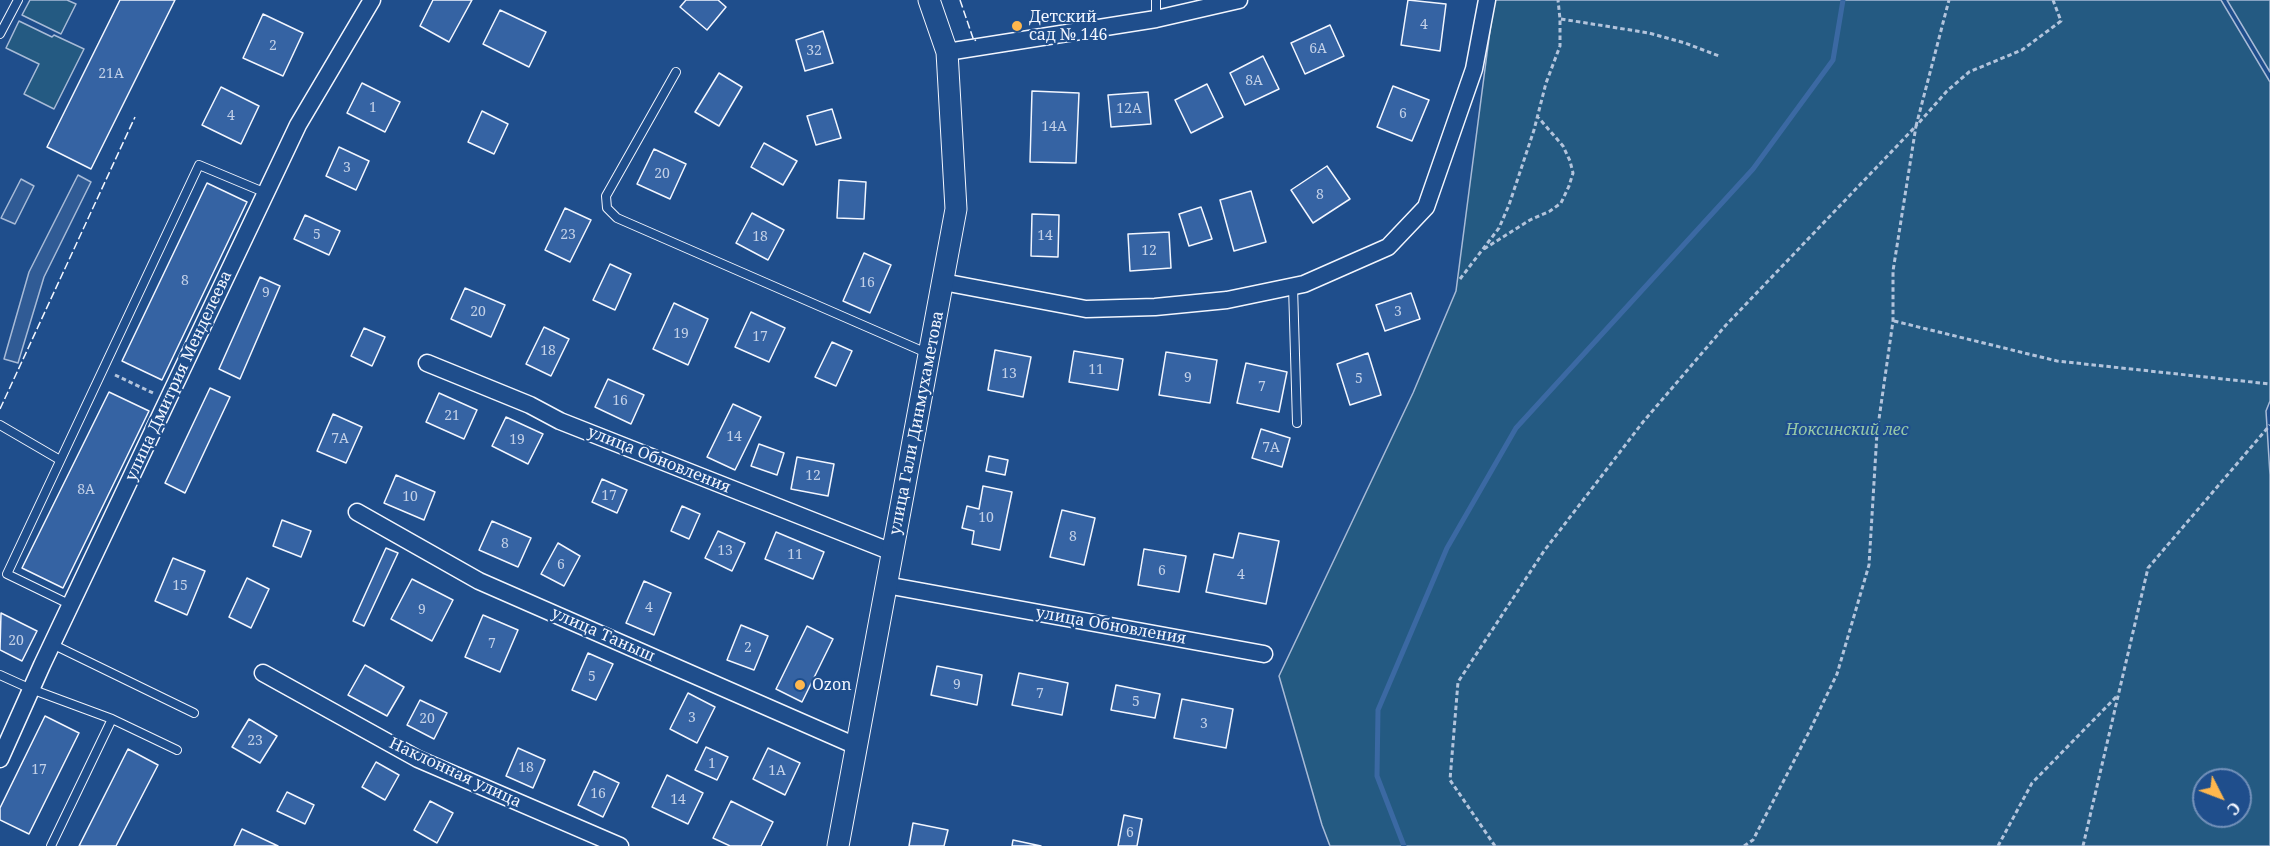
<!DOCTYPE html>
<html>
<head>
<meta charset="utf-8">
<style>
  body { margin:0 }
  #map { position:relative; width:2270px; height:846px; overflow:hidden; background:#1f4e8c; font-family:"Noto Serif",serif }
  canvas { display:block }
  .north { position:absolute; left:2192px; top:768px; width:60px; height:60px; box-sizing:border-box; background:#1f4e8c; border:2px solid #7391ba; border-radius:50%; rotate:132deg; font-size:16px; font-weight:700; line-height:24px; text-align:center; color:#f2f6ff }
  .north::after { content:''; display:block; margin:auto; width:21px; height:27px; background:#ffb74d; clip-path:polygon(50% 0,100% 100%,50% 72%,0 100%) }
</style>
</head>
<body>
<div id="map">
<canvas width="2270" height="846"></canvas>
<div class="north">С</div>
</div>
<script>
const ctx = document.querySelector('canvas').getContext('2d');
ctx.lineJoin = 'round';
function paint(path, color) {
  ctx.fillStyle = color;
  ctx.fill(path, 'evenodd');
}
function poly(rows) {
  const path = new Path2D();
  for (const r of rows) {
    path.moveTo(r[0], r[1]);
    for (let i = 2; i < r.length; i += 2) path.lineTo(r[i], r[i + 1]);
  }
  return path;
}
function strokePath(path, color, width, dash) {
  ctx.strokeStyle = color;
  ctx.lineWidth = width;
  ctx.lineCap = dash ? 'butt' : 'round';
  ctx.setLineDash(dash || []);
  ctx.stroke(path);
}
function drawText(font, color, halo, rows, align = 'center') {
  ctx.font = font + ' "Noto Serif",serif';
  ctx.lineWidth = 4.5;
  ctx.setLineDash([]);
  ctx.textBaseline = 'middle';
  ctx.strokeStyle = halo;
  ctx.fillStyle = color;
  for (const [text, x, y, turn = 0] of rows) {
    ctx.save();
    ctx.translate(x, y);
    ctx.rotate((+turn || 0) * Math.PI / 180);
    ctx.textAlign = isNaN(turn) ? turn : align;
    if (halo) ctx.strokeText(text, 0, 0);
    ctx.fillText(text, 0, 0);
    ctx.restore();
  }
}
const green = poly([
  [30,0,67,0,76,4,61,34,22,15,30,0],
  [1494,0,2221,0,2270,82,2270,401,2266,411,2270,475,2270,846,1330,846,1322,825,1279,676,1413,393,1456,291,1494,0],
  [2204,780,2240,780,2240,816,2204,816,2204,780],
  [2227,0,2270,0,2270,72,2227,0],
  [19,21,52,37,54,35,84,49,54,109,24,94,39,64,6,48,19,21]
]);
paint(green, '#245a82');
strokePath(green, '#a8bbd7', 1.5);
const parking = poly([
  [78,175,91,182,44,277,18,363,4,359,29,272,78,175],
  [21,179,34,186,15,224,1,218,21,179]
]);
paint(parking, '#305b95');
strokePath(parking, '#a8bbd7', 1.5);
strokePath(poly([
  [1404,846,1377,776,1378,710,1447,548,1516,428,1753,169,1833,60,1843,0]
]), '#3b69a3', 5);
const building = poly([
  [120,0,175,0,91,169,47,147,120,0],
  [433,0,472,0,449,42,420,26,433,0],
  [686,0,718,0,726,7,707,30,680,7,686,0],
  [1408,0,1446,4,1440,51,1401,45,1408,0],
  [500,10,546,32,529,67,483,44,500,10],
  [263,14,303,33,283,76,243,58,263,14],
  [1330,25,1344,56,1305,74,1291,43,1330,25],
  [823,31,833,63,805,71,796,40,823,31],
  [1263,56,1279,89,1245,105,1230,73,1263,56],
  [719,73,742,87,719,126,695,112,719,73],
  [362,83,400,102,385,132,347,113,362,83],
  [1207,84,1223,117,1191,133,1175,100,1207,84],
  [1393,86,1429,100,1412,141,1377,127,1393,86],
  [221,87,259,106,241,144,202,125,221,87],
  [1032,91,1079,93,1076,163,1030,162,1032,91],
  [1148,92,1151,124,1111,127,1108,95,1148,92],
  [832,109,841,138,816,145,807,116,832,109],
  [482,111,508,124,494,154,468,142,482,111],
  [764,143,797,161,783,185,751,167,764,143],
  [339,147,369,161,356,190,326,176,339,147],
  [654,149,686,164,670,199,637,184,654,149],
  [1327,166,1350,199,1313,223,1291,190,1327,166],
  [839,180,866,182,864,219,837,218,839,180],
  [207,183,247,202,162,380,122,361,207,183],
  [1251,191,1266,242,1234,251,1220,200,1251,191],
  [1201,207,1212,239,1189,246,1179,214,1201,207],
  [565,208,591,220,570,262,545,250,565,208],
  [752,213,784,230,768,260,736,243,752,213],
  [1032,214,1059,215,1058,257,1031,256,1032,214],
  [305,215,340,231,329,255,294,239,305,215],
  [1169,232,1171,268,1130,271,1128,234,1169,232],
  [864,253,891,265,870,313,843,301,864,253],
  [610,264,631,274,615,310,593,300,610,264],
  [260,277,280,286,240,379,219,369,260,277],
  [465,288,505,305,491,337,451,319,465,288],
  [1411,293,1420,319,1385,331,1376,305,1411,293],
  [674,303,708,319,688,365,653,349,674,303],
  [751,312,785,328,769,362,735,347,751,312],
  [544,327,569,339,551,376,526,364,544,327],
  [364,328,385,337,372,366,351,356,364,328],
  [832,342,852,351,836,386,815,377,832,342],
  [995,350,1031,357,1023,397,988,390,995,350],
  [1074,351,1123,359,1118,390,1069,382,1074,351],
  [1166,352,1217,360,1210,403,1159,395,1166,352],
  [1368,353,1381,395,1350,405,1337,364,1368,353],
  [1246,363,1287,372,1279,412,1237,403,1246,363],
  [608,379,644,395,631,424,595,407,608,379],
  [210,388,230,397,185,493,165,483,210,388],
  [109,392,149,411,63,588,22,568,109,392],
  [439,393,477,410,464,439,426,422,439,393],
  [733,404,761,417,735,470,707,457,733,404],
  [333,414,362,427,346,463,317,451,333,414],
  [506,417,543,434,528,464,492,446,506,417],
  [1261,429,1290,438,1282,467,1252,458,1261,429],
  [759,444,784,453,777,475,751,466,759,444],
  [989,456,1008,460,1005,475,986,471,989,456],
  [797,457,834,464,828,496,791,489,797,457],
  [396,475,435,492,424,520,384,503,396,475],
  [602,479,627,490,617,513,592,502,602,479],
  [983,486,1012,492,1000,550,972,544,974,531,962,528,967,506,979,509,983,486],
  [682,506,700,514,689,539,671,531,682,506],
  [1062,510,1095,518,1084,565,1050,557,1062,510],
  [282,520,311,531,301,557,273,546,282,520],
  [492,521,531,538,518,567,479,550,492,521],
  [718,531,745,543,732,571,705,558,718,531],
  [776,532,824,552,813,579,765,559,776,532],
  [1239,533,1279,541,1266,604,1206,592,1214,554,1233,558,1239,533],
  [558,543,580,556,564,586,541,574,558,543],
  [386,548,398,553,364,626,353,621,386,548],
  [1144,549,1186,556,1179,592,1138,585,1144,549],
  [173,558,205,571,187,615,155,601,173,558],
  [247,578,269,589,251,628,229,617,247,578],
  [412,579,453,600,432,641,391,619,412,579],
  [644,581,671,593,654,635,626,623,644,581],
  [1,613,37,631,22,661,0,650,1,613],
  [483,615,518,630,500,672,465,657,483,615],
  [741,625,768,636,754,670,727,660,741,625],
  [807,626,833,639,802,702,776,689,807,626],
  [588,653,613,664,596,700,572,690,588,653],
  [365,665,404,687,387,716,348,695,365,665],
  [937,666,982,675,977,705,931,695,937,666],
  [1019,673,1068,683,1062,715,1012,705,1019,673],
  [1116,685,1160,694,1155,718,1111,710,1116,685],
  [688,693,715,707,697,743,670,729,688,693],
  [1182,699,1233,709,1226,748,1174,738,1182,699],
  [420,700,447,713,434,739,407,725,420,700],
  [45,716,79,733,29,834,0,820,0,808,45,716],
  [249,719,277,736,260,763,232,747,249,719],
  [706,747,728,757,717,780,695,770,706,747],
  [518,748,545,760,533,788,506,776,518,748],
  [768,748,800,763,785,795,753,779,768,748],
  [128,749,158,765,116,846,79,846,128,749],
  [376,762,399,775,385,800,362,787,376,762],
  [594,771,619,783,603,817,578,805,594,771],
  [667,775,703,793,688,824,652,807,667,775],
  [287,792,314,805,305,824,277,811,287,792],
  [430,801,453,813,437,843,414,830,430,801],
  [731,801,773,822,761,846,730,846,713,838,731,801],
  [1124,815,1142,819,1137,846,1118,846,1124,815],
  [913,823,948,830,944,846,909,846,913,823],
  [242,829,278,846,234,846,242,829],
  [1013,840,1041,846,1012,846,1013,840]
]);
paint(building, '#3563a3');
strokePath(building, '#f2f6ff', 1.5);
const service = poly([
  [1156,0,1156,19],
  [0,34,18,0],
  [676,72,606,196,607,208,617,218,929,354],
  [1293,286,1297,423],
  [0,425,60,460],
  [71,605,7,574,199,165,266,193],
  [52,644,194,713],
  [0,675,31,689,112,719,51,846],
  [112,719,177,750]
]);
const minor = poly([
  [947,52,1156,19,1239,0],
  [943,282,1086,309,1155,307,1227,300,1304,284,1388,247,1426,207,1474,69,1487,0],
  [427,363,530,405,560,421,892,552],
  [357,512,479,581,856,746],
  [886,585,1264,654],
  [263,673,418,759,620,846],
  [0,759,42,665,298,125,372,0]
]);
const tertiary = poly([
  [838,846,956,209,947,52,929,0]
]);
strokePath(service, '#f2f6ff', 10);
strokePath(minor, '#f2f6ff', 19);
strokePath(tertiary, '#f2f6ff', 23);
strokePath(poly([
  [1561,19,1649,33,1685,43,1719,56],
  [1484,249,1530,220,1550,211,1561,203,1569,186,1573,173,1570,161,1563,146,1537,116],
  [1460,279,1499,228,1509,205,1534,130,1546,83,1560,46,1560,19,1558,0],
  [1894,321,2057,361,2270,384],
  [115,375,153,393],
  [1495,846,1450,780,1458,682,1544,551,1643,422,1726,325,1916,126,1949,0],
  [1744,846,1753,840,1810,730,1837,674,1869,565,1877,433,1893,321,1893,271,1916,126,1947,91,1969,72,2022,50,2061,21,2053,0],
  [1998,846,2032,783,2117,696],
  [2083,846,2148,568,2270,425]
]), '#b3c4dc', 3, [4.5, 3]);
strokePath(service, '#1f4e8c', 8);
strokePath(minor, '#1f4e8c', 16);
strokePath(tertiary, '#1f4e8c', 21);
strokePath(poly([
  [960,0,974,41,976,40],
  [0,409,135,117]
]), '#f2f6ff', 1.5, [8, 3]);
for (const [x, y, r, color] of [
  [1017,26,6,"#ffb74d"],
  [800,685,6,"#ffb74d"]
]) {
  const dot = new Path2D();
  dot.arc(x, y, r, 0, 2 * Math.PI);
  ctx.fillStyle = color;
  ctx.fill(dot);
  strokePath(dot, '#1f4e8c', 2);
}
drawText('14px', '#c3d1e8', null, [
  ["4",1424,25],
  ["2",273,46],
  ["6А",1318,49],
  ["32",814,51],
  ["21А",111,74],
  ["8А",1254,81],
  ["1",373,108],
  ["12А",1129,109],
  ["6",1403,114],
  ["4",231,116],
  ["14А",1054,127],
  ["3",347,168],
  ["20",662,174],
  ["8",1320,195],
  ["5",317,235],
  ["23",568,235],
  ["14",1045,236],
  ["18",760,237],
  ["12",1149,251],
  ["8",185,281],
  ["16",867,283],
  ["9",266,293],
  ["20",478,312],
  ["3",1398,312],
  ["19",681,334],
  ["17",760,337],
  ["18",548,351],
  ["11",1096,370],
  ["13",1009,374],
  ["9",1188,378],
  ["5",1359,379],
  ["7",1262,387],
  ["16",620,401],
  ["21",452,416],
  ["14",734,437],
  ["7А",340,439],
  ["19",517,440],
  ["7А",1271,448],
  ["12",813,476],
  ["8А",86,490],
  ["17",609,496],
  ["10",410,497],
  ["10",986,518],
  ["8",1073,537],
  ["8",505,544],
  ["13",725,551],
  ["11",795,555],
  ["6",561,565],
  ["6",1162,571],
  ["4",1241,575],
  ["15",180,586],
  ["4",649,608],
  ["9",422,610],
  ["20",16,641],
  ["7",492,644],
  ["2",748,648],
  ["5",592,677],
  ["9",957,685],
  ["7",1040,694],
  ["5",1136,702],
  ["3",692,718],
  ["20",427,719],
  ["3",1204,724],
  ["23",255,741],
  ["1",712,764],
  ["18",526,768],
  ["17",39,770],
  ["1А",777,771],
  ["16",598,794],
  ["14",678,800],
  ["6",1130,833]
]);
drawText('16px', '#f2f6ff', '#1f4e8c', [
  ["Детский",1029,17],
  ["сад № 146",1029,35],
  ["Ozon",812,685]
], 'left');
drawText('16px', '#f2f6ff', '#1f4e8c', [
  ["улица Дмитрия Менделеева",179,376,-65],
  ["улица Гали Динмухаметова",917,423,-79],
  ["улица Обновления",659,460,22],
  ["улица Обновления",1111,626,10],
  ["улица Таныш",603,635,24],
  ["Наклонная улица",455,773,25]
]);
drawText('italic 16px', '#97c8a6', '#1f4e8c', [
  ["Ноксинский лес",1847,430]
]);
</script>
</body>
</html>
